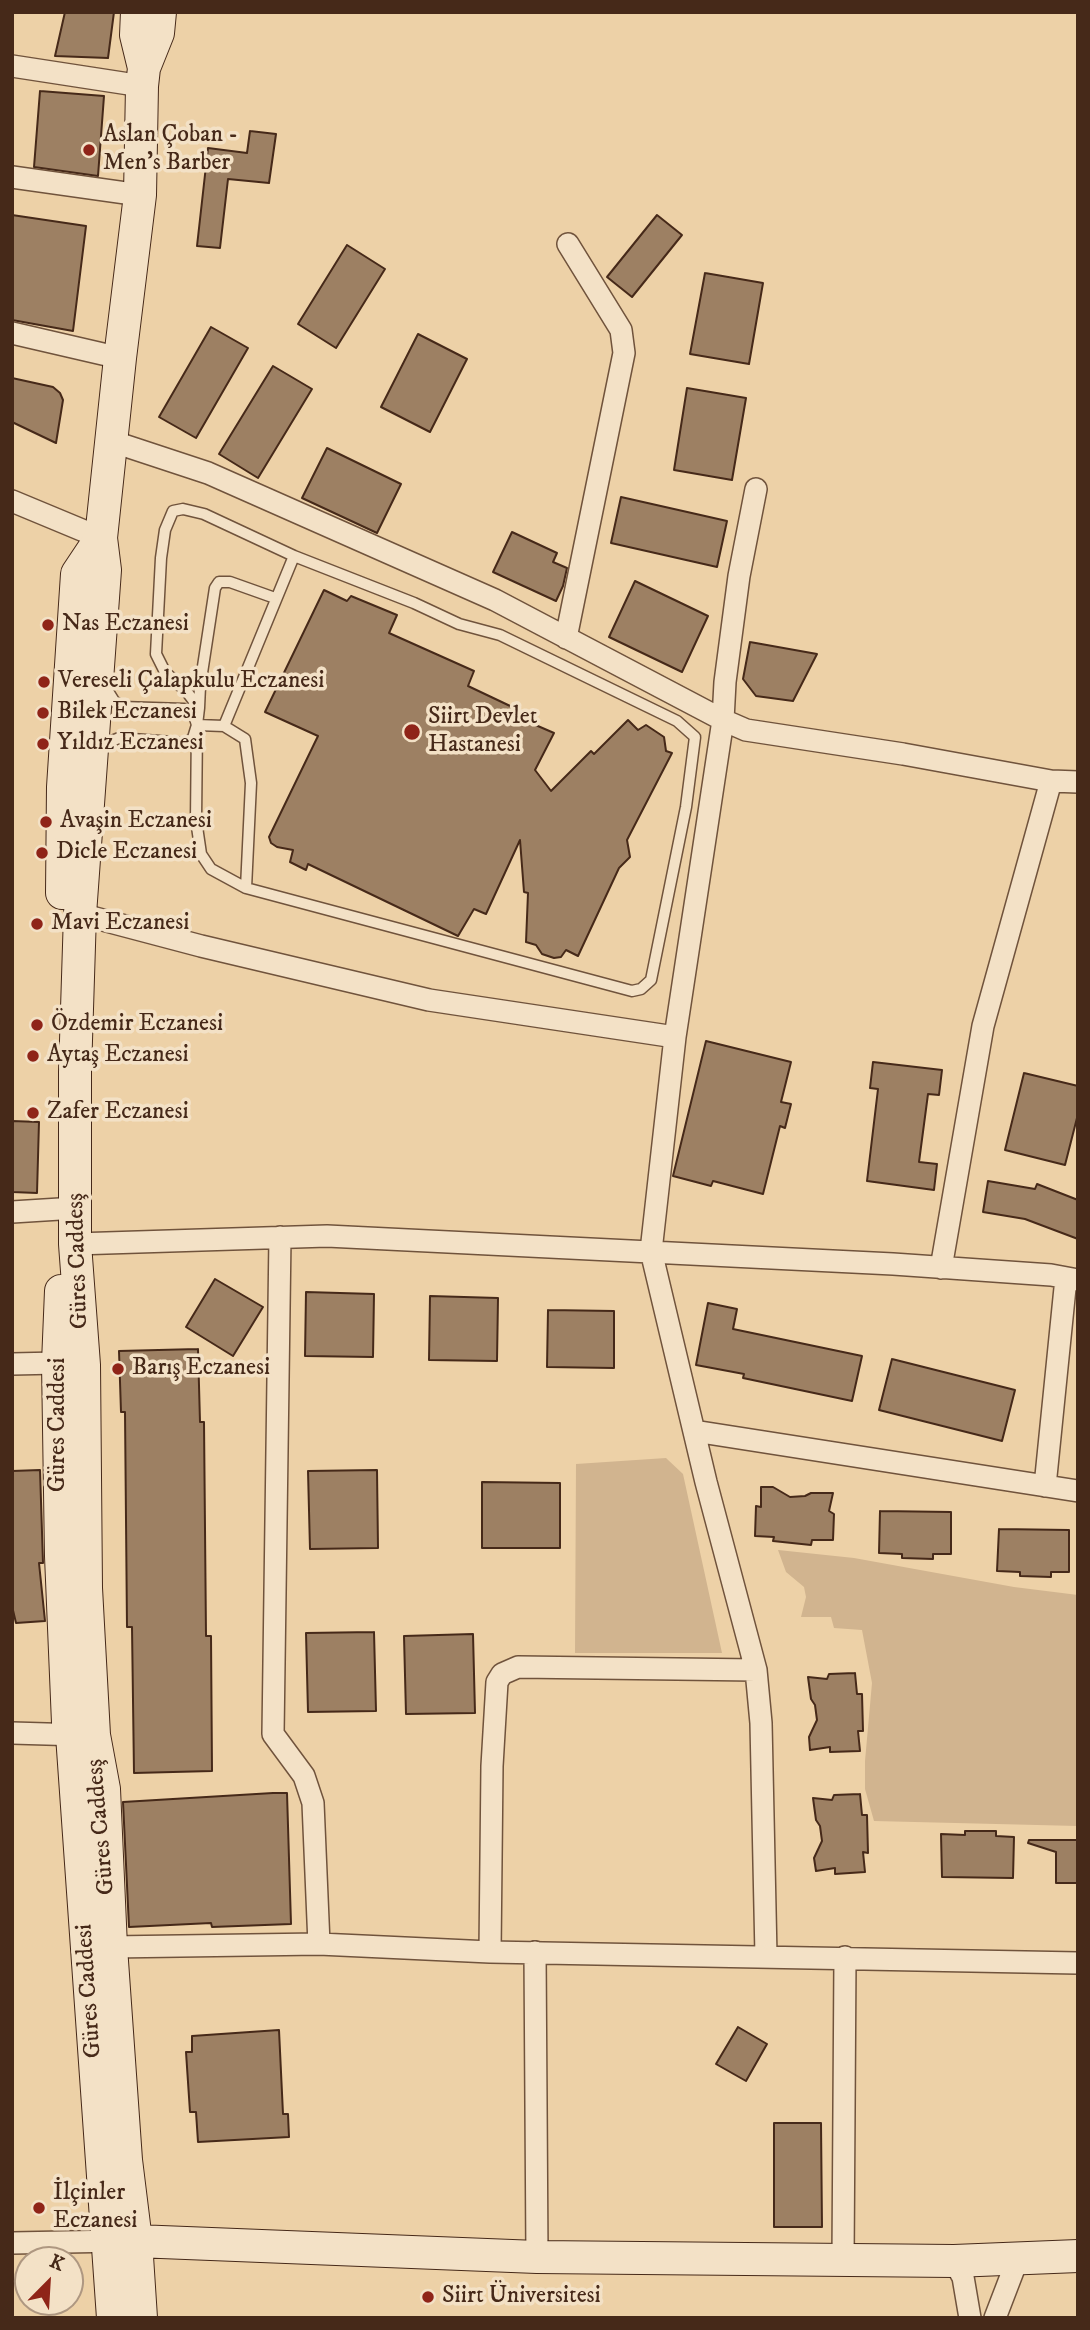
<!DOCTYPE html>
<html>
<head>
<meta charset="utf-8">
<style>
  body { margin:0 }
  #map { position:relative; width:1090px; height:2330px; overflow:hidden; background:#edd1a7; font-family:"IM FELL DW Pica",serif }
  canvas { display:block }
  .frame { position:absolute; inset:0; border:14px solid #462919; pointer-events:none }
  .north { position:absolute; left:14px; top:2246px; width:70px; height:70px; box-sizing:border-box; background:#f3e1c6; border:2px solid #ae9781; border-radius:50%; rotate:24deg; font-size:19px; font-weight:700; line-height:28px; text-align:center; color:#462919 }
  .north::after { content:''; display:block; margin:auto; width:24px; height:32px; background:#8f2418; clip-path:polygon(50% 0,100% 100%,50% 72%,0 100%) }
</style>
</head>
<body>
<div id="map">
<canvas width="1090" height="2330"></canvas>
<div class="frame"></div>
<div class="north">K</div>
</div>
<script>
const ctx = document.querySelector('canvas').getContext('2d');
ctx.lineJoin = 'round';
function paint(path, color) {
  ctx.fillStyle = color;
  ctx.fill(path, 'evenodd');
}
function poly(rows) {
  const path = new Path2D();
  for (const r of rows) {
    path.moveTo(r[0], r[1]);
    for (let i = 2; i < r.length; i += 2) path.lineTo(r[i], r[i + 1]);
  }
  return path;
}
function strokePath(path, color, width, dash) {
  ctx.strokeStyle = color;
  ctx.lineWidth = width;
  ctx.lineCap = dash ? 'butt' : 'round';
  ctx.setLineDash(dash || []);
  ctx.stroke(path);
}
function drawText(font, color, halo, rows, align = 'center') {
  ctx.font = font + ' "IM FELL DW Pica",serif';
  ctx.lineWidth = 7;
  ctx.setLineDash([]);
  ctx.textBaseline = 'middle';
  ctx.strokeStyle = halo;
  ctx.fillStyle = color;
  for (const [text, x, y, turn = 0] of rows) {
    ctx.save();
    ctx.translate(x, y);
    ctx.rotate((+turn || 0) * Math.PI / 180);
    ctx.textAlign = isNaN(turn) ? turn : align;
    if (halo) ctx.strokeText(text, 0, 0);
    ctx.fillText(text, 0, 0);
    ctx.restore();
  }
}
paint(poly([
  [666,1458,683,1474,722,1653,575,1653,576,1464],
  [778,1550,854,1558,1014,1587,1078,1595,1078,1826,874,1821,865,1789,865,1761,872,1683,862,1630,834,1628,831,1617,801,1617,806,1597,804,1587,786,1572]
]), '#d1b48f');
const building = poly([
  [65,12,114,12,108,58,55,56,65,12],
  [40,91,104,96,98,176,34,167,40,91],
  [250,131,276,134,269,183,228,179,220,248,197,246,208,148,247,153,250,131],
  [12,215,86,226,73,331,12,320,12,215],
  [657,215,682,235,632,297,607,277,657,215],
  [347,245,385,269,336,348,298,324,347,245],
  [705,273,763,283,749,364,690,354,705,273],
  [211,327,248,348,196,438,159,417,211,327],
  [418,334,467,359,430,432,381,407,418,334],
  [273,366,312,389,258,478,219,454,273,366],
  [12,378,53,387,60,393,63,400,56,443,12,422,12,378],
  [687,388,746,398,732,480,674,470,687,388],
  [327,448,401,484,377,533,302,498,327,448],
  [621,497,727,521,717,567,611,543,621,497],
  [512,532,557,553,553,562,567,568,563,586,556,601,493,572,512,532],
  [635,581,708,616,682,672,609,637,635,581],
  [324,590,347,601,351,596,397,615,389,633,474,671,468,686,527,714,524,720,554,733,535,770,551,791,591,751,594,754,628,720,638,730,646,725,664,737,666,751,672,753,627,840,630,857,619,868,578,956,566,950,561,957,554,958,542,954,536,945,526,942,528,893,524,892,520,840,486,914,474,909,458,936,308,864,306,870,290,862,293,850,277,847,271,843,269,837,318,736,265,712,324,590],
  [750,642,817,654,793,701,756,696,743,679,750,642],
  [706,1041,791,1062,781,1102,791,1104,785,1128,780,1126,763,1194,713,1181,711,1186,673,1176,706,1041],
  [873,1062,942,1070,939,1095,928,1094,919,1162,937,1164,934,1190,867,1181,878,1089,870,1088,873,1062],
  [1024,1073,1078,1086,1078,1114,1065,1165,1005,1150,1024,1073],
  [12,1121,39,1122,37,1193,12,1192,12,1121],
  [988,1181,1035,1189,1037,1184,1078,1200,1078,1239,1025,1219,983,1212,988,1181],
  [215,1279,263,1307,233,1356,186,1327,215,1279],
  [306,1292,374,1294,373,1357,305,1356,306,1292],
  [430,1296,498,1298,497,1361,429,1360,430,1296],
  [708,1303,737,1309,733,1329,862,1356,852,1401,743,1378,744,1374,696,1365,708,1303],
  [548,1310,614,1311,614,1368,547,1367,548,1310],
  [198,1349,200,1422,204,1422,206,1636,211,1636,212,1771,134,1773,132,1627,127,1627,125,1412,121,1412,119,1351,198,1349],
  [892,1359,1015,1390,1002,1441,879,1410,892,1359],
  [40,1470,43,1563,39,1563,45,1621,16,1623,12,1606,12,1471,40,1470],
  [377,1470,378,1548,310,1549,308,1471,377,1470],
  [482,1482,560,1483,560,1548,482,1548,482,1482],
  [761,1487,773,1487,790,1497,805,1496,811,1493,833,1493,829,1511,834,1514,833,1540,812,1540,811,1545,773,1541,774,1537,755,1536,756,1506,761,1507,761,1487],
  [880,1511,951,1512,951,1554,933,1554,933,1559,902,1558,902,1554,879,1553,880,1511],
  [999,1529,1069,1530,1069,1572,1051,1572,1051,1577,1020,1576,1020,1572,997,1571,999,1529],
  [374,1632,376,1711,308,1712,306,1633,374,1632],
  [473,1634,475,1713,406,1714,404,1636,473,1634],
  [855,1673,857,1694,862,1694,863,1731,858,1731,860,1751,830,1752,830,1747,810,1750,809,1737,817,1720,815,1705,811,1699,808,1677,827,1679,829,1674,855,1673],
  [273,1793,287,1793,291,1924,212,1927,211,1923,129,1927,123,1802,273,1793],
  [860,1794,862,1815,867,1815,868,1853,863,1852,865,1872,835,1874,835,1868,816,1871,814,1858,822,1841,820,1826,816,1820,813,1798,832,1800,834,1795,860,1794],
  [965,1831,996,1831,996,1836,1014,1837,1013,1878,942,1877,941,1834,965,1835,965,1831],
  [1029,1840,1078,1840,1078,1883,1056,1883,1056,1852,1028,1843,1029,1840],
  [738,2027,767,2044,746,2081,716,2064,738,2027],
  [279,2030,283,2114,288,2114,289,2137,198,2142,196,2112,190,2112,186,2052,192,2052,192,2036,279,2030],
  [774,2123,821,2123,822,2227,774,2227,774,2123]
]);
paint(building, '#9d8063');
strokePath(building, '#462919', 2);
const lane = poly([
  [199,708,187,692,165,672,156,654,161,558,165,530,173,511,183,509,204,514,294,556,414,603,459,624,500,635,677,721,695,737,686,807,651,980,641,989,632,991,246,888,211,869,201,854,196,820,197,725,199,708,200,686,215,588,219,582,230,582,275,598],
  [197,725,224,726,245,739,251,783,246,888],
  [224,726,294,556],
  [100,750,107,743,119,738,186,743,193,738,197,725,194,715,184,709,122,707,114,701,104,685]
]);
const street = poly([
  [12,66,142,86],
  [12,177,140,195],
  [12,333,120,358],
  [111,441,208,473,495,600,723,720,746,730,903,754,1051,781,1078,782],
  [756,489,739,576,725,682,723,720,675,1037,651,1251,706,1482,756,1670,761,1723,766,1956],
  [12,501,101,538],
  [566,638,624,353,621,330,568,244],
  [80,914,201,946,429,1000,675,1037],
  [12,1212,76,1208],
  [280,1237,273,1734,304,1776,313,1803,319,1944],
  [75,1244,327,1236,893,1264,1051,1275,1078,1280],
  [941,1268,983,1026,1051,781],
  [12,1364,58,1363],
  [694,1431,1078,1491],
  [1045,1486,1066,1278],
  [12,1733,81,1735],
  [111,1947,319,1944,490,1952,1078,1963],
  [490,1952,492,1766,497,1682,502,1674,518,1667,756,1670],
  [535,1952,537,2257],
  [12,2243,119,2241],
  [843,2260,845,1957],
  [954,2261,963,2277,970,2318],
  [995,2318,1018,2258]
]);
const secondary = poly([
  [137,12,136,35,144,68],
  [62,893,63,787,77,574,101,538],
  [61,1291,58,1363,61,1556,68,1723,72,1735,113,2318],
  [136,2241,537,2257,954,2261,1078,2256],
  [141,2318,136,2241,126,2160,111,1947,104,1789,94,1735,86,1588,84,1365,75,1244,75,1072,80,914,105,570,101,538,120,358,140,195,142,86,144,68,158,33,160,12]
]);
strokePath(lane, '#70533c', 13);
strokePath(street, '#70533c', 24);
strokePath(secondary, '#462919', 34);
strokePath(lane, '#f3e1c6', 10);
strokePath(street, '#f3e1c6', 21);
strokePath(secondary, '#f3e1c6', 32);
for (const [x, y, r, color] of [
  [89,150,7,"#8f2418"],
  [48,625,7,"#8f2418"],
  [44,682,7,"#8f2418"],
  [43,713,7,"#8f2418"],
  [412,732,9,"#8f2418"],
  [43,744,7,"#8f2418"],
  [46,822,7,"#8f2418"],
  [42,853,7,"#8f2418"],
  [37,924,7,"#8f2418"],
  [37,1025,7,"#8f2418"],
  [33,1056,7,"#8f2418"],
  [33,1113,7,"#8f2418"],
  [118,1369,7,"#8f2418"],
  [39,2208,7,"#8f2418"],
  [428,2297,7,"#8f2418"]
]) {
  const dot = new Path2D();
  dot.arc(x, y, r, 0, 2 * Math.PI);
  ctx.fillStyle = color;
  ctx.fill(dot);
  strokePath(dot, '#f3e1c6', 2.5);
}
drawText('24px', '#462919', '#f3e1c6', [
  ["Aslan Çoban -",103,136],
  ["Men's Barber",103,164],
  ["Nas Eczanesi",62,625],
  ["Vereseli Çalapkulu Eczanesi",58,682],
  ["Bilek Eczanesi",57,713],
  ["Siirt Devlet",428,718],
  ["Hastanesi",428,746],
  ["Yıldız Eczanesi",57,744],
  ["Avaşin Eczanesi",60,822],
  ["Dicle Eczanesi",56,853],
  ["Mavi Eczanesi",51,924],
  ["Özdemir Eczanesi",51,1025],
  ["Aytaş Eczanesi",47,1056],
  ["Zafer Eczanesi",47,1113],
  ["Barış Eczanesi",132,1369],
  ["İlçinler",53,2194],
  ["Eczanesi",53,2222],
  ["Siirt Üniversitesi",442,2297]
], 'left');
drawText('24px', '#462919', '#f3e1c6', [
  ["Güres Caddesş",79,1261,-92],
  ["Güres Caddesi",59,1425,-90],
  ["Güres Caddesş",102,1827,-95],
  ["Güres Caddesi",90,1991,-94]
]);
</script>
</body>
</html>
